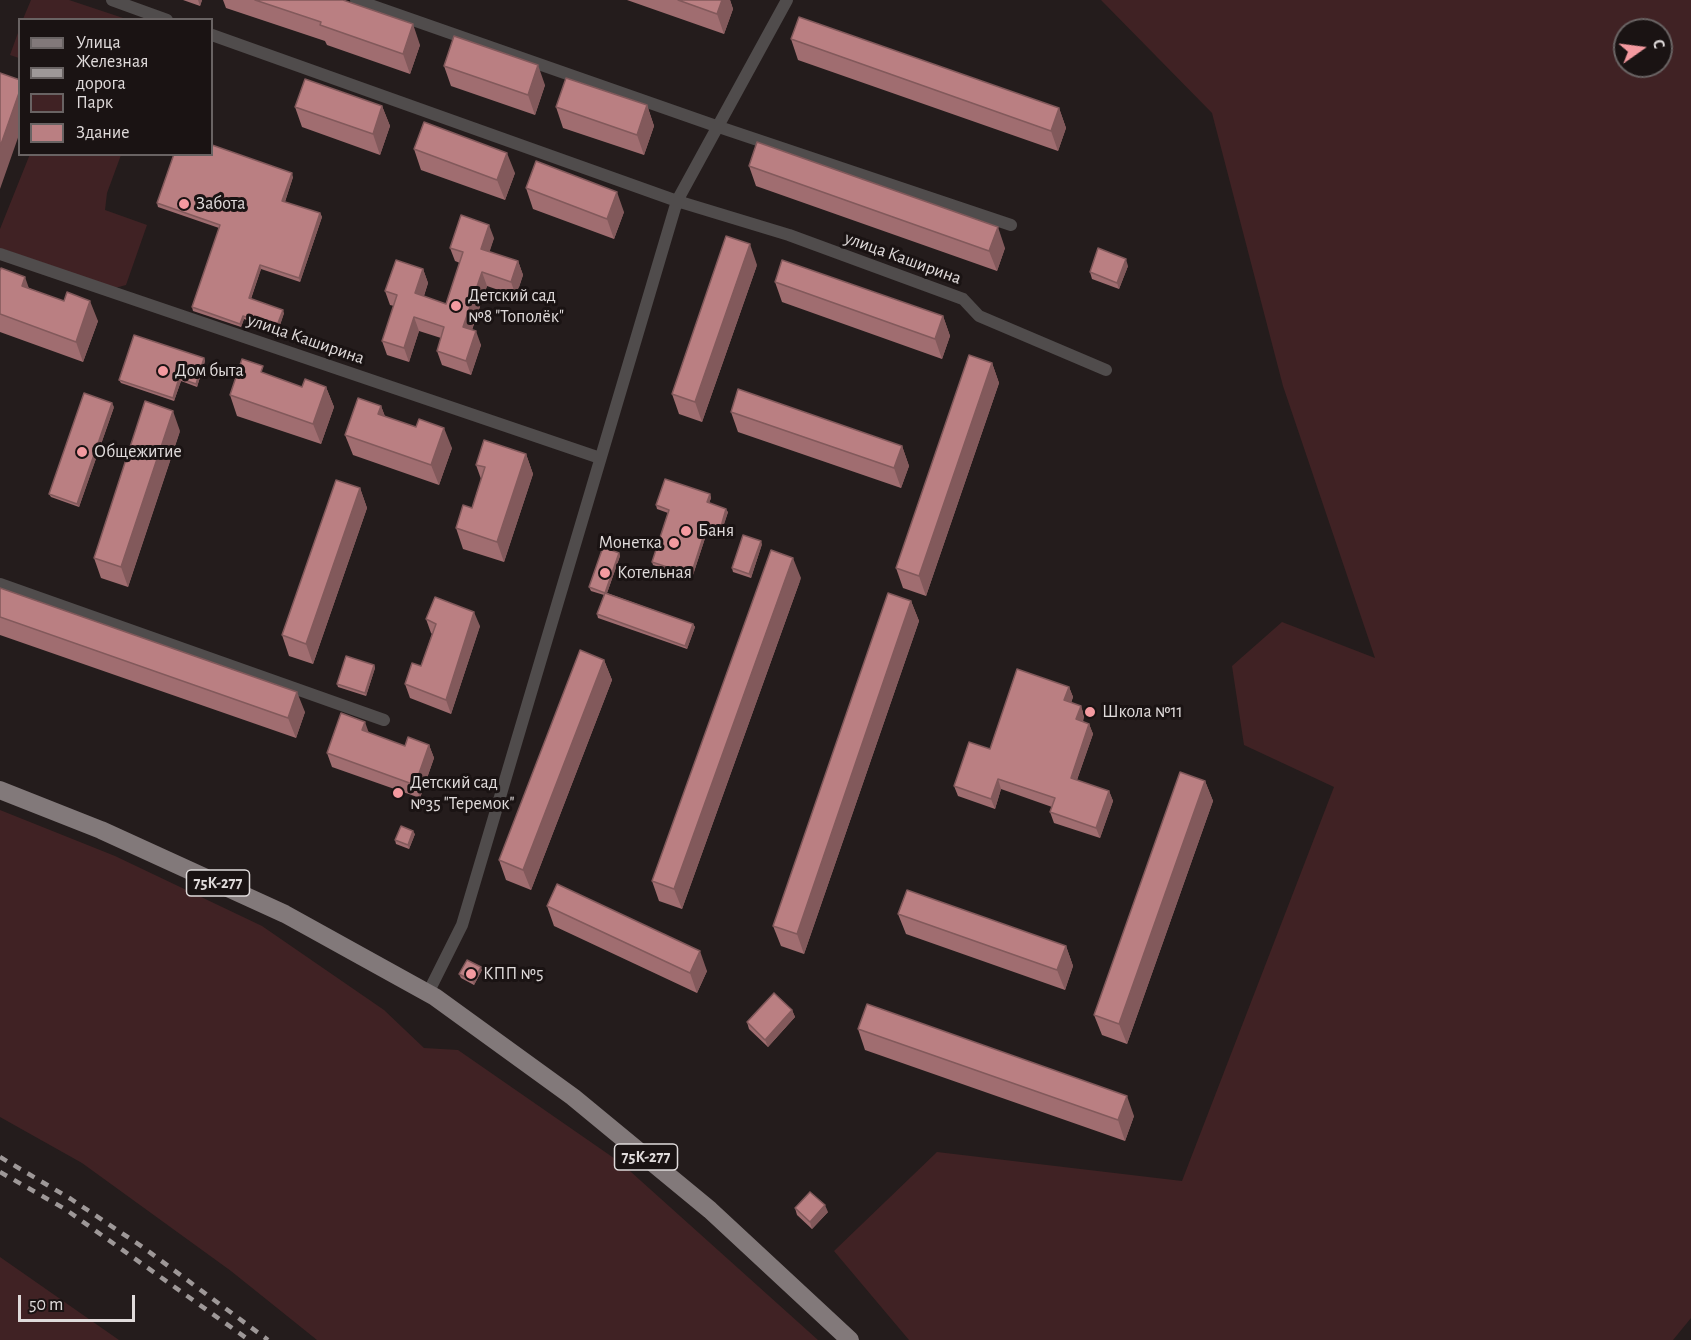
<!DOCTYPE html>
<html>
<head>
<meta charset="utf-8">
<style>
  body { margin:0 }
  #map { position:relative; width:1691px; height:1340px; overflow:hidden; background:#241c1c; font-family:"Alegreya Sans",sans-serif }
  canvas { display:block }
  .legend { position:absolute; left:18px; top:18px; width:195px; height:138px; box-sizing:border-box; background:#1a1313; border:2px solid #696363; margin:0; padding:8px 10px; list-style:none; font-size:18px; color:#e0dbdb }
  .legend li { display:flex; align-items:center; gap:12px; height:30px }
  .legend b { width:30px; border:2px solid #696363 }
  .north { position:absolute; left:1613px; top:18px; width:60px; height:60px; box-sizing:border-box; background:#1a1313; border:2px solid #696363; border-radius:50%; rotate:76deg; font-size:16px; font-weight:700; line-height:24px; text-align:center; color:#e0dbdb }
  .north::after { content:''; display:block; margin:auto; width:21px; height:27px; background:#f49aa0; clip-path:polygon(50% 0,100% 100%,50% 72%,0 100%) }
  .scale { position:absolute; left:18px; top:1295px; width:117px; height:27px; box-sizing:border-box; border:3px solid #e0dbdb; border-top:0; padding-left:8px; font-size:18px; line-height:21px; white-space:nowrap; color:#e0dbdb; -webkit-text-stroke:4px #1a1313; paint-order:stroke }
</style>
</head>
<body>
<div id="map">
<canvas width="1691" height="1340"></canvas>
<ul class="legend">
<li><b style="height:8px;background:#82797a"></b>Улица</li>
<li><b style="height:8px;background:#9e9898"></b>Железная дорога</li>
<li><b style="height:16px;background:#402224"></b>Парк</li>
<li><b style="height:16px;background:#ba7f82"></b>Здание</li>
</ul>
<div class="north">С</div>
<div class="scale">50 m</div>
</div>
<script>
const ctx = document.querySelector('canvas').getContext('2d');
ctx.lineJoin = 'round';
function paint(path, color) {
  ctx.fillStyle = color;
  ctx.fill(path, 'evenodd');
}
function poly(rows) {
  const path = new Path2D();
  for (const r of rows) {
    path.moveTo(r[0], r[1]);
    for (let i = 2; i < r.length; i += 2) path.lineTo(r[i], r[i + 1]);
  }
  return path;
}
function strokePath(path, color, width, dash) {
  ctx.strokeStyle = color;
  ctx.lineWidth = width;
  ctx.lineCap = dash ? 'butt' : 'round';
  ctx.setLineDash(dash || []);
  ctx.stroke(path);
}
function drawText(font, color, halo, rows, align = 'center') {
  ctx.font = font + ' "Alegreya Sans",sans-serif';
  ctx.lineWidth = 6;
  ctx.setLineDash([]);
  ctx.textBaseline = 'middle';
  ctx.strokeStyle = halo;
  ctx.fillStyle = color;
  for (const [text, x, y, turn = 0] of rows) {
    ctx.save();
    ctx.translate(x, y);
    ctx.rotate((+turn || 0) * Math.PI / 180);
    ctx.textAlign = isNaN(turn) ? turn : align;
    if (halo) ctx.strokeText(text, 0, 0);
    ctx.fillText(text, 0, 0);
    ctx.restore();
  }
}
paint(poly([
  [31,0,69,0,126,19,23,19],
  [1101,0,1691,0,1691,1318,1673,1340,909,1340,834,1251,937,1152,1182,1181,1334,787,1244,745,1232,666,1282,622,1375,658,1283,386,1212,113],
  [1625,30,1661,30,1661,66,1625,66],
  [19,30,19,58,10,55],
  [30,154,121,155,107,193,105,210,147,225,126,285,115,288,0,248,0,229],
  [0,810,115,856,262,926,384,1010,424,1048,458,1050,621,1163,818,1340,317,1340,231,1271,82,1163,0,1117],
  [0,1257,119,1340,0,1340]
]), '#402224');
strokePath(poly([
  [112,0,167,20],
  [356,0,716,126,1011,225],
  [212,35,677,201,789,235,963,299,979,316,1106,370],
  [0,254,600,458],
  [0,584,384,720],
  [428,993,462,925,677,201,787,0]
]), '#504c4c', 12);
strokePath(poly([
  [0,790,101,830,285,914,435,997,573,1097,710,1210,850,1340]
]), '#82797a', 18);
strokePath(poly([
  [0,1157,71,1199,144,1248,268,1340],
  [0,1172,65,1209,249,1340]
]), '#9e9898', 4.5, [8, 8]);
paint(poly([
  [183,0,202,0,200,6],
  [223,0,343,0,420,45,410,74,327,45,325,41,226,8],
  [627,0,730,0,733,9,724,34],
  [791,39,1059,108,1066,128,1058,151,798,60],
  [444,66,545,85,535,115,451,86],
  [647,105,654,126,644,155,563,128,556,107],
  [382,106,390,126,380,155,302,127,295,107],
  [414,149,515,173,505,200,421,170],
  [749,166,1005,248,997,271,756,186],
  [293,177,285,202,320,213,322,217,300,282,261,269,251,299,284,313,278,331,244,319,241,327,193,311,192,307,219,228,158,207,157,203],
  [526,188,624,212,614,239,533,209],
  [494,238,489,252,518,261,523,275,516,296,487,286,472,330,481,345,471,375,442,365,437,351,441,338,419,331,409,362,387,355,382,341,394,306,390,305,385,291,423,269,428,283,424,296,446,304,460,263,455,261,450,248],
  [757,265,702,422,679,414,672,394],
  [1128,266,1119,289,1092,279,1090,272],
  [0,271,29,288,98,321,83,362,0,332],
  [775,282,943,316,950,336,942,359,782,302],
  [204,358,205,361,197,387,181,381,174,401,121,383,119,380],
  [992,363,999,383,926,596,903,588,896,568],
  [266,374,302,387,326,387,334,407,321,444,237,416,230,395],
  [381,406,385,417,452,448,439,485,353,455,345,435],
  [114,407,79,507,51,497,49,494],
  [731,412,902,446,909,466,901,488,738,432],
  [180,431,128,587,101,578,94,558],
  [526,454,533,474,504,562,463,549,456,528,472,508,481,479,476,465],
  [360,488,367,508,313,664,289,656,282,635],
  [710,494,711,498,709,503,728,512,721,533,708,529,692,578,653,565,652,562,668,513,657,509,656,505],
  [762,544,751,578,733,572,732,568],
  [619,553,620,556,607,593,693,624,695,627,687,649,598,618,597,614,604,595,591,591,589,587],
  [801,578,682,909,659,901,652,881],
  [0,588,305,712,296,738,0,635],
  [911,601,919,621,804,954,781,946,773,926],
  [426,619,480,626,451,714,410,698,405,684,421,666,432,634,431,633],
  [604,660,612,680,531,890,506,880,499,860],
  [374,665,375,668,366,696,338,687,337,684],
  [1069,687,1073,697,1071,703,1081,706,1084,716,1083,722,1089,724,1093,734,1077,780,1109,791,1113,801,1100,838,1054,823,1050,812,1052,807,1001,789,995,809,958,796,954,786,990,749],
  [369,733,405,746,429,745,434,758,420,798,332,767,327,753],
  [1205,781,1213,801,1127,1044,1102,1035,1094,1015],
  [415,834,409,849,396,844,395,840],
  [547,906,707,971,697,993,554,926],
  [898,914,1066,946,1073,966,1065,990,906,934],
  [482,970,474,985,461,978,459,974],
  [792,1010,795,1017,768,1047,749,1029,747,1022],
  [858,1029,1134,1116,1125,1141,865,1050],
  [795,1208,828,1212,812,1229,797,1215]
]), '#a06d70');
paint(poly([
  [198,0,202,0,200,6],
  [722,0,730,0,733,9,724,34,717,14],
  [413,24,420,45,410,74,403,54],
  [538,65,545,85,535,115,528,95],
  [20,90,20,132,0,189,0,147],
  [647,105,654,126,644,155,637,135],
  [382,106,390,126,380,155,373,134],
  [1059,108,1066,128,1058,151,1051,131],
  [507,153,515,173,505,200,497,180],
  [292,173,293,177,284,204,282,201],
  [617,192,624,212,614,239,607,219],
  [320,213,322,217,300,282,299,278],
  [489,225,494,238,486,263,481,249],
  [998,227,1005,248,997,271,989,251],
  [750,244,757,265,702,422,695,402],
  [1126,259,1128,266,1119,289,1117,283],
  [518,261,523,275,516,296,511,282],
  [260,265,261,269,250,301,249,298],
  [423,269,428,283,420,307,415,293],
  [482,272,487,286,468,341,463,327],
  [25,277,32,297,22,286],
  [90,301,98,321,83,362,76,342],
  [283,310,284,313,278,331,276,328],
  [243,316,244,319,241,327,240,324],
  [943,316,950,336,942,359,935,339],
  [414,317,419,331,409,362,404,348],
  [476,331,481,345,471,375,466,361],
  [204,358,205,361,197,387,196,384],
  [992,363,999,383,926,596,919,576],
  [179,378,181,381,174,401,173,398],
  [326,387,334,407,321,444,313,424],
  [112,403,114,407,79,507,77,504],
  [381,406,389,426,378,414],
  [173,411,180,431,128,587,121,567],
  [444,428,452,448,439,485,431,465],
  [902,446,909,466,901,488,894,468],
  [526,454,533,474,504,562,497,542],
  [360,488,367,508,313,664,306,644],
  [710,494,711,498,708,506,707,502],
  [726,509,728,512,721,533,720,530],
  [707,525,708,529,692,578,691,575],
  [761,541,762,544,751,578,749,574],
  [619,553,620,556,606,596,605,593],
  [793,558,801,578,682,909,674,889],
  [911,601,919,621,804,954,797,934],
  [474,612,480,626,451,714,446,700],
  [693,624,695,627,687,649,685,646],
  [604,660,612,680,531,890,523,870],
  [374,665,375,668,366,696,365,693],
  [1069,687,1073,697,1068,711,1064,700],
  [297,692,305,712,296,738,288,718],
  [1081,706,1084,716,1080,730,1076,719],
  [365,722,370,736,362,730],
  [1089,724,1093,734,1074,788,1071,778],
  [429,745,434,758,420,798,415,785],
  [998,779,1001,789,995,809,991,799],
  [1205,781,1213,801,1127,1044,1119,1024],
  [1109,791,1113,801,1100,838,1096,828],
  [413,831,415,834,409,849,408,845],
  [1066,946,1073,966,1065,990,1057,970],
  [700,951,707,971,697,993,690,973],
  [481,967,482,970,474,985,473,981],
  [792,1010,795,1017,768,1047,765,1040],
  [1127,1096,1134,1116,1125,1141,1118,1120],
  [825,1205,828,1212,812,1229,810,1222]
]), '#82595b');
const building = poly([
  [255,0,343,0,413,24,403,54,320,25,321,22,255,0],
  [678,0,722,0,717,14,678,0],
  [799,17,1059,108,1051,131,791,39,799,17],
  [454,36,538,65,528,95,444,66,454,36],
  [0,73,20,80,20,90,0,147,0,73],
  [566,78,647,105,637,135,556,107,566,78],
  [305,79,382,106,373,134,295,107,305,79],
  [424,122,507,153,497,180,414,149,424,122],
  [757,142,998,227,989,251,749,166,757,142],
  [212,145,292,173,282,201,320,213,299,278,260,265,249,298,283,310,276,328,243,316,240,324,192,307,220,225,157,203,174,154,212,154,212,145],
  [536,161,617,192,607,219,526,188,536,161],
  [461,215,489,225,481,249,518,261,511,282,482,272,463,327,476,331,466,361,437,351,444,327,414,317,404,348,382,341,397,295,385,291,396,260,423,269,415,293,446,304,463,252,450,248,461,215],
  [726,236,750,244,695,402,672,394,726,236],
  [1098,248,1126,259,1117,283,1090,272,1098,248],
  [782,260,943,316,935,339,775,282,782,260],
  [1,268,25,277,22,286,64,301,67,292,90,301,76,342,0,314,0,271,1,268],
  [134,335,204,358,196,384,179,378,173,398,119,380,134,335],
  [969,355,992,363,919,576,896,568,969,355],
  [242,359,263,366,261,372,302,387,305,379,326,387,313,424,230,395,242,359],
  [738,389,902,446,894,468,731,412,738,389],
  [84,393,112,403,77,504,49,494,84,393],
  [358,398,381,406,378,414,416,427,419,419,444,428,431,465,345,435,358,398],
  [145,401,173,411,121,567,94,558,145,401],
  [484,440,526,454,497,542,456,528,463,505,472,508,485,467,476,465,484,440],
  [665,479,710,494,707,502,726,509,720,530,707,525,691,575,652,562,669,510,656,505,665,479],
  [336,480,360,488,306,644,282,635,336,480],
  [743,535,761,541,749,574,732,568,743,535],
  [603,547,619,553,605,593,589,587,603,547],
  [771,550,793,558,674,889,652,881,771,550],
  [0,588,297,692,288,718,0,617,0,588],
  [605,593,693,624,685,646,597,614,605,593],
  [888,593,911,601,797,934,773,926,888,593],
  [435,597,474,612,446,700,405,684,412,663,421,666,436,624,426,619,435,597],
  [580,650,604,660,523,870,499,860,580,650],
  [346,656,374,665,365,693,337,684,346,656],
  [1017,669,1069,687,1064,700,1081,706,1076,719,1089,724,1071,778,1109,791,1096,828,1050,812,1055,798,998,779,991,799,954,786,969,742,990,749,1017,669],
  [341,713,365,722,362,730,405,746,408,737,429,745,415,785,327,753,341,713],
  [1180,772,1205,781,1119,1024,1094,1015,1180,772],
  [401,826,413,831,408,845,395,840,401,826],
  [557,884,700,951,690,973,547,906,557,884],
  [907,890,1066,946,1057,970,898,914,907,890],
  [467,960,481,967,473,981,459,974,467,960],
  [774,993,792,1010,765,1040,747,1022,774,993],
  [867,1004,1127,1096,1118,1120,858,1029,867,1004],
  [810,1192,825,1205,810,1222,795,1208,810,1192]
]);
paint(building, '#ba7f82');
strokePath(building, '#82595b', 1.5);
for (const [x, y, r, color] of [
  [184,204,6,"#f49aa0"],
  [456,306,6,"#f49aa0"],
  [163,371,6,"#f49aa0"],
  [82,452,6,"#f49aa0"],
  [686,531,6,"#f49aa0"],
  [674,543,6,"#f49aa0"],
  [605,573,6,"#f49aa0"],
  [1090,712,6,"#f49aa0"],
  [398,793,6,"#f49aa0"],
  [471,974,6,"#f49aa0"]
]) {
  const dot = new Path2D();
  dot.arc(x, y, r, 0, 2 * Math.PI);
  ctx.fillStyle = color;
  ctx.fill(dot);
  strokePath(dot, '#1a1313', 2);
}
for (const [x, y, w] of [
  [218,883,63],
  [646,1157,63]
]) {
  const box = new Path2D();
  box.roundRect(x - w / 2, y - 13, w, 26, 4.5);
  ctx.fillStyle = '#1a1313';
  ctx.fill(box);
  strokePath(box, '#e0dbdb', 1.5);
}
drawText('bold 16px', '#e0dbdb', null, [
  ["75К-277",218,883],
  ["75К-277",646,1157]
]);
drawText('18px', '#e0dbdb', '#1a1313', [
  ["Забота",196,204],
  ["Детский сад",468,296],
  ["№8 \"Тополёк\"",468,317],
  ["Дом быта",175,371],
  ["Общежитие",94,452],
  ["Баня",698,531],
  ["Монетка",662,543,"right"],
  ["Котельная",617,573],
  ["Школа №11",1102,712],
  ["Детский сад",410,783],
  ["№35 \"Теремок\"",410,804],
  ["КПП №5",483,974]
], 'left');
drawText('18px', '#e0dbdb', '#1a1313', [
  ["улица Каширина",903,258,20],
  ["улица Каширина",306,339,19]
]);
</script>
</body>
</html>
